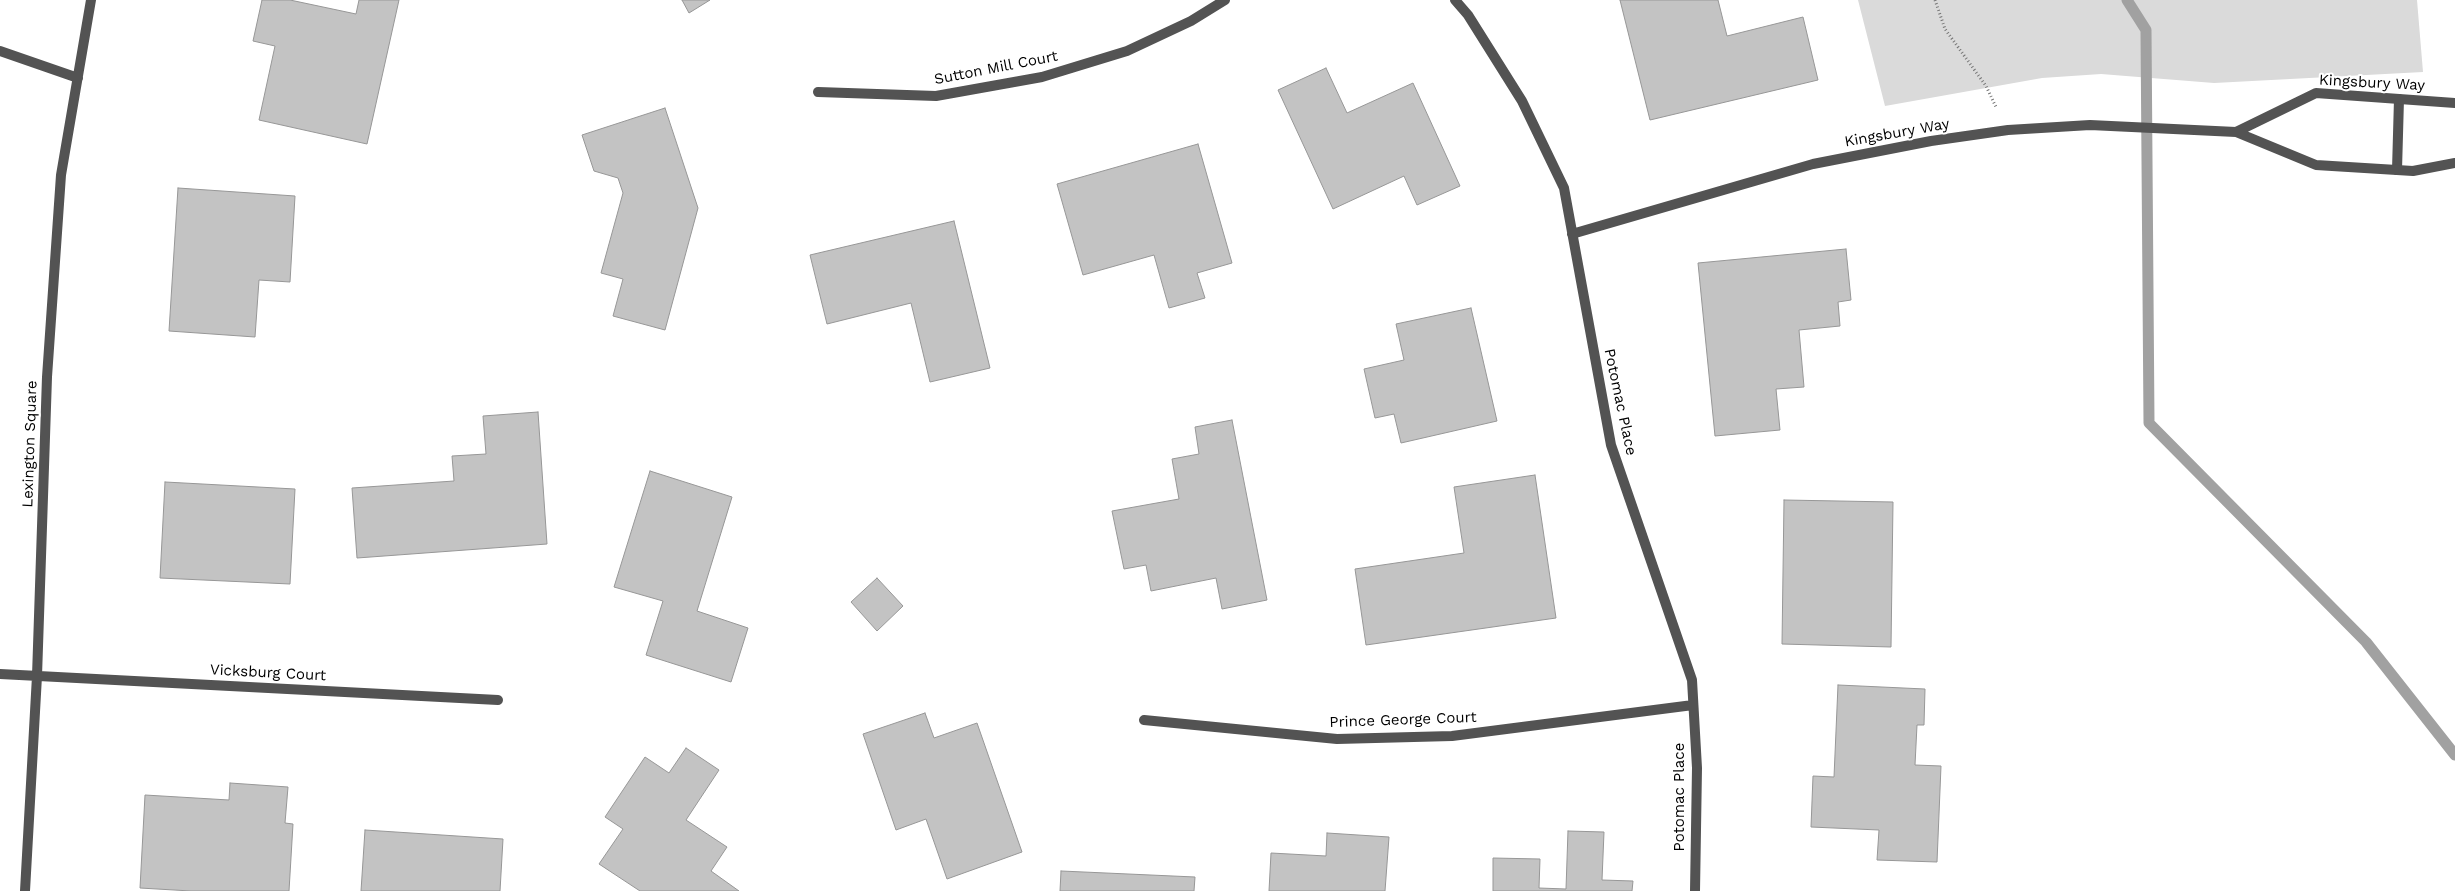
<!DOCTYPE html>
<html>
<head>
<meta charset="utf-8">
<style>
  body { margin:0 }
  canvas { display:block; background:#fff }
</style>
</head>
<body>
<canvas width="2455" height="891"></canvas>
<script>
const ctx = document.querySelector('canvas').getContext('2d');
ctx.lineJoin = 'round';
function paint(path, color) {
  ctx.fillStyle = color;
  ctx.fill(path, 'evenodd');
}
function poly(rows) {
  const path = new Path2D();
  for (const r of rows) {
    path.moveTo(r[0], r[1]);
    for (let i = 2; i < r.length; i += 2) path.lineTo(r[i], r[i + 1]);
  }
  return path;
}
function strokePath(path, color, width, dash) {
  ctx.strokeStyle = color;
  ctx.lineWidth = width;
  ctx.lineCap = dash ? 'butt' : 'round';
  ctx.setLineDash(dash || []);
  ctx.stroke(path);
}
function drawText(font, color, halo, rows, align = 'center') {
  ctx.font = font + ' "Work Sans",sans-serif';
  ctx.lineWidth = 4;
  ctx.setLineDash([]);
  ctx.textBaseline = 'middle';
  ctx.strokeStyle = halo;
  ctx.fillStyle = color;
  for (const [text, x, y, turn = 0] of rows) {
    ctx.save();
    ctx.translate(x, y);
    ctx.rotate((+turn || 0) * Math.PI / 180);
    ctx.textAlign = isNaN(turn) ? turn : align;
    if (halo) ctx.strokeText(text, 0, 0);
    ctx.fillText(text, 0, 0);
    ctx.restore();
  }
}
paint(poly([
  [1858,0,2417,0,2423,72,2214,83,2101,74,2042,78,1885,106]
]), '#dadada');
strokePath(poly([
  [2127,0,2146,30,2149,423,2366,642,2455,755]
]), '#a1a1a1', 11);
const building = poly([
  [262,0,290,0,356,14,359,0,399,0,367,144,259,120,275,46,253,41,262,0],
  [682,0,710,0,689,13,682,0],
  [1620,0,1718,0,1727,36,1803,17,1818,80,1650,120,1620,0],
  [1326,68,1347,113,1413,83,1460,186,1417,205,1404,176,1333,209,1278,90,1326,68],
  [665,108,698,208,665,330,613,316,623,279,601,273,623,193,618,178,594,171,582,135,665,108],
  [1198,144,1232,263,1197,273,1205,298,1169,308,1154,255,1083,275,1057,184,1198,144],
  [178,188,295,196,290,282,259,280,255,337,169,331,178,188],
  [954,221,990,368,930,382,911,303,827,324,810,255,954,221],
  [1846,249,1851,300,1838,302,1840,326,1799,330,1804,387,1776,389,1780,430,1715,436,1698,263,1846,249],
  [1471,308,1497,421,1401,443,1394,414,1375,418,1364,369,1404,360,1396,324,1471,308],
  [538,412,547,544,357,558,352,488,454,481,452,456,486,454,483,416,538,412],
  [1232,420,1267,600,1222,609,1216,578,1151,591,1146,565,1124,569,1112,511,1179,499,1172,459,1199,454,1195,427,1232,420],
  [650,471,732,497,697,611,748,628,731,682,646,655,663,601,614,587,650,471],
  [1535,475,1556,618,1366,645,1355,569,1464,553,1454,487,1535,475],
  [165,482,295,489,290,584,160,578,165,482],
  [1784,500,1893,502,1891,647,1782,644,1784,500],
  [877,578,903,606,877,631,851,602,877,578],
  [1838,685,1925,689,1924,725,1917,725,1915,765,1941,766,1937,862,1877,860,1879,830,1811,827,1813,776,1834,777,1838,685],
  [925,713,934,738,977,723,1022,852,947,879,926,819,896,830,863,734,925,713],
  [686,748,719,770,686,820,727,847,711,871,739,891,640,891,599,864,623,829,605,817,645,757,669,773,686,748],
  [230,783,288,787,285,823,293,824,289,891,191,891,140,888,145,795,229,800,230,783],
  [365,830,503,839,500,891,361,891,365,830],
  [1568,831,1604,832,1602,880,1633,881,1632,891,1493,891,1493,858,1540,859,1539,888,1566,889,1568,831],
  [1327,833,1389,837,1385,891,1269,891,1271,853,1326,856,1327,833],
  [1061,871,1195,877,1194,891,1060,891,1061,871]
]);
paint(building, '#c3c3c3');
strokePath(building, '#979797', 1);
strokePath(poly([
  [1935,0,1945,29,1986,86,1996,107]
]), '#757575', 3, [1, 2.5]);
strokePath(poly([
  [2397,170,2399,99]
]), '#535353', 10);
strokePath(poly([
  [1455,0,1468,15,1522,101,1564,188,1611,445,1692,680,1697,768,1695,891],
  [0,51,78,78],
  [818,92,936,96,1042,77,1127,51,1191,21,1225,0],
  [2236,132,2316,93,2455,103],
  [1572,234,1813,164,1931,141,2008,130,2090,125,2236,132,2316,165,2413,171,2455,163],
  [0,674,498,700],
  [1144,720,1337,739,1452,736,1693,705],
  [25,891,37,676,47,377,61,175,91,0]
]), '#535353', 10);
drawText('15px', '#000', '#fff', [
  ["Sutton Mill Court",996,68,-11],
  ["Kingsbury Way",2372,83,3],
  ["Kingsbury Way",1897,133,-10],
  ["Potomac Place",1620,402,78],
  ["Lexington Square",30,444,-88],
  ["Vicksburg Court",268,673,3],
  ["Prince George Court",1403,720,-2],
  ["Potomac Place",1680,797,-90]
]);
</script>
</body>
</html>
